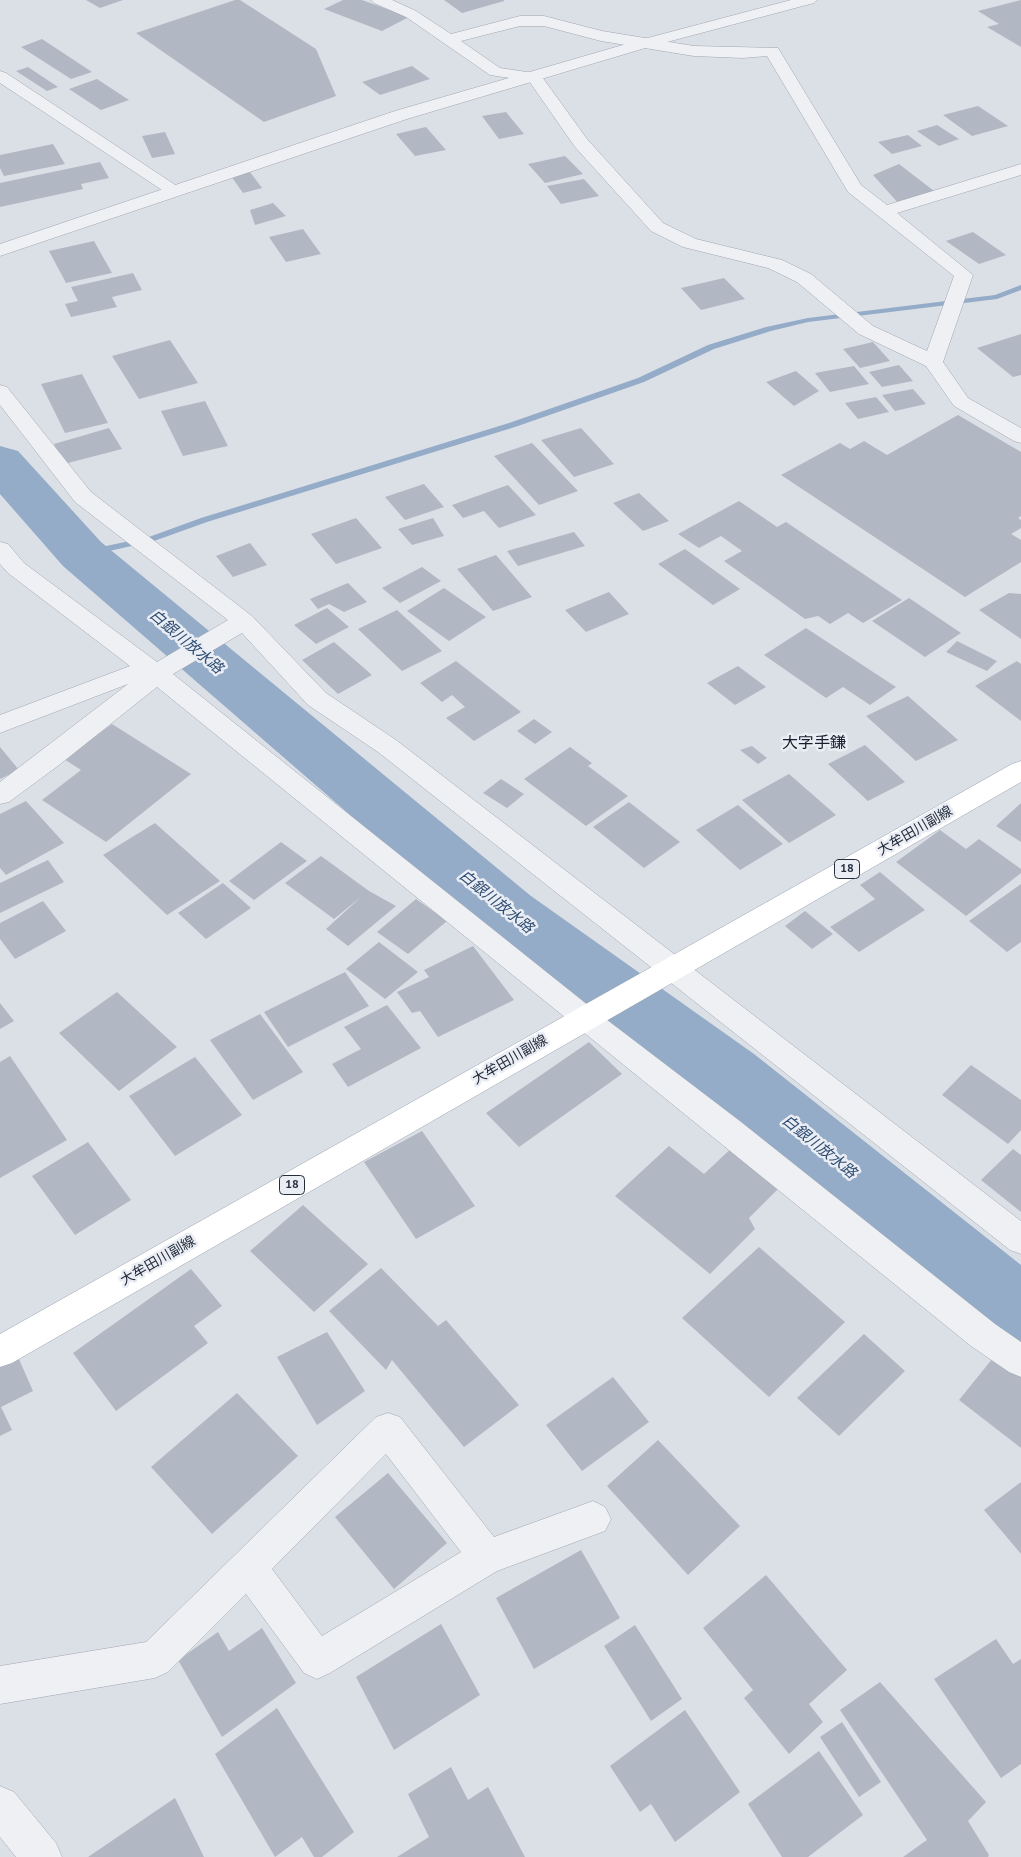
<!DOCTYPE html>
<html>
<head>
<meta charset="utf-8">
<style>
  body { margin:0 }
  canvas { display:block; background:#dbdfe6 }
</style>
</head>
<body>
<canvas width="1021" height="1857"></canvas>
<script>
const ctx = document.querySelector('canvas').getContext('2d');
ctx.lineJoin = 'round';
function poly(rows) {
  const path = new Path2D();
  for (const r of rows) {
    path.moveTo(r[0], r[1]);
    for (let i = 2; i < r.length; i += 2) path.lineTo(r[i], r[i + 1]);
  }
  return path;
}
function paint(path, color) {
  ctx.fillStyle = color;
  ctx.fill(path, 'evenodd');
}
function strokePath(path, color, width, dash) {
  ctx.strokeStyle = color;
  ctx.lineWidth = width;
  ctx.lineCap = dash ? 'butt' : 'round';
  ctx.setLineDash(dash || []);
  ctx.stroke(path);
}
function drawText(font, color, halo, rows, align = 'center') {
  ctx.font = font + ' "PT Sans","Noto Sans JP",sans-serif';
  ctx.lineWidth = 5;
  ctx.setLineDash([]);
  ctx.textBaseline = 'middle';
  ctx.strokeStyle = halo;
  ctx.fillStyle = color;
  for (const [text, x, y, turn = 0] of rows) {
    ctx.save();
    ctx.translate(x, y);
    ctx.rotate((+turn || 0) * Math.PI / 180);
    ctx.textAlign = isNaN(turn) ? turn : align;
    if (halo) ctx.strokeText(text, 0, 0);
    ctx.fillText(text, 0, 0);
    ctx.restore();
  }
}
paint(poly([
  [1021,285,1021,290,997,299,808,322,771,331,714,349,644,382,515,427,207,522,154,541,82,557,77,554,82,551,149,537,201,518,509,423,638,378,708,345,766,327,808,318,995,295,1021,285]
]), '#94acc8');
paint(poly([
  [0,446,18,451,101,542,531,896,754,1054,1021,1265,1021,1345,993,1334,972,1320,704,1096,485,932,63,566,0,494,0,446]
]), '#94acc8');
paint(poly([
  [86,0,123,0,100,8],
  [235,0,240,0,316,49,336,96,264,122,136,33],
  [343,0,362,0,409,17,382,31,324,9],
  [444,0,504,0,504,1,462,13],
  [1021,0,1021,47,987,27,999,24,978,11],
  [42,39,92,72,71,79,21,47],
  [412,66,430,79,380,95,362,82],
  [28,67,58,87,47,91,16,71],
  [97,79,129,100,101,110,69,89],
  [978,106,1008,126,972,136,943,115],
  [506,112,524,134,499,139,482,116],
  [937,125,959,139,939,146,917,131],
  [426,127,446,150,415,156,396,134],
  [165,132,175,154,152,158,142,136],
  [908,135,922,146,892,154,878,142],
  [53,144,65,164,4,176,0,168,0,155],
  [565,156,583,174,545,183,528,164],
  [100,162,109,178,81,184,83,189,0,207,0,183],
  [899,164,934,191,899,204,873,175],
  [250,172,262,188,243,193,231,176],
  [584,179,599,196,561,204,547,186],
  [273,203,286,216,255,225,250,210],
  [303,229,321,254,286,262,269,237],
  [973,232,1006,255,979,264,946,241],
  [94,241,112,273,66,283,49,251],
  [133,273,142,290,112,297,117,307,71,317,65,304,78,301,71,287],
  [724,278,745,299,701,310,681,288],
  [1021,334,1021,375,1013,377,977,348],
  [170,340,198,383,139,399,112,356],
  [873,342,890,361,860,368,843,349],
  [899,365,913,381,882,387,869,372],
  [854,366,869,384,830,392,815,373],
  [796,371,819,391,794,406,766,382],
  [82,374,108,423,65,433,41,384],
  [913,389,926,404,895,411,882,395],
  [876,397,889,412,858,419,845,403],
  [205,401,228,446,183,456,161,411],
  [958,415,1021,452,1021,516,1018,518,1021,520,1021,528,1011,534,1021,540,1021,562,965,597,781,475,840,443,850,449,864,441,887,455],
  [109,428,122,449,64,464,54,444],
  [581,428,614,464,574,477,541,440],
  [532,443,578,491,539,505,494,456],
  [424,484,444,507,405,520,385,497],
  [508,485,536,515,499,528,484,511,463,518,452,505],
  [639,493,669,521,643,531,613,503],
  [739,501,777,527,786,522,902,600,863,623,848,613,830,624,818,616,805,619,724,561,742,551,721,536,699,548,678,534],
  [356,518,382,548,336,564,311,534],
  [433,518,444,536,412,545,398,529],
  [574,532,585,546,518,566,507,551],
  [250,543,267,565,233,577,216,556],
  [685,549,740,589,713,605,658,564],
  [496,555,532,597,493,611,457,569],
  [422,567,441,581,400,603,382,588],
  [348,583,367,602,344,612,329,604,318,609,310,599],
  [444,588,486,617,449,641,407,611],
  [609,592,629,614,586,632,565,610],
  [1009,593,1021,594,1021,639,979,610],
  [909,598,961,633,925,657,872,621],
  [327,608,349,627,316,644,294,625],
  [397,610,442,651,402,671,358,629],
  [806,628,896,687,870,705,843,687,826,698,764,655],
  [957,641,997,661,987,671,946,652],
  [334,642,372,675,338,694,302,660],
  [456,661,521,712,474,741,446,718,465,707,452,695,442,702,420,683],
  [1017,661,1021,664,1021,721,975,686],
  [738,666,766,687,735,705,707,683],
  [908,696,958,740,916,761,866,716],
  [534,719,552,732,535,744,517,731],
  [112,724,191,774,106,842,42,800,81,770,64,759],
  [865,745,905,782,868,801,828,764],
  [752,746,767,758,758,764,740,750],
  [0,747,19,770,0,779],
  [570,747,592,763,588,766,628,796,586,826,524,779],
  [789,774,836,815,789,843,742,800],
  [501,779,524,794,507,808,483,793],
  [26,801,64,843,6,875,0,868,0,814],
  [629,802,680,842,644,868,593,827],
  [1021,803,1021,842,996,826],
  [738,805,783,844,740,870,696,830],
  [155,823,220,881,167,915,103,855],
  [940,830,966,849,979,839,1021,869,1021,873,966,916,896,862],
  [281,842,307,861,254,900,229,881],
  [321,856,369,891,396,906,348,946,326,929,362,896,334,919,285,883],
  [48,860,64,882,0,913,0,883],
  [880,872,925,910,859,952,830,927,875,899,860,885],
  [223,883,251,908,206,939,178,913],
  [1021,884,1021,942,1007,952,969,921],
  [416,899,447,921,408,954,377,932],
  [43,901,66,931,15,959,0,939,0,923],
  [805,911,833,934,812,949,785,926],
  [379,942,418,972,385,999,346,969],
  [473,946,514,1000,438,1037,420,1011,412,1013,397,992,429,977,424,970],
  [345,972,369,1006,288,1047,264,1012],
  [117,992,177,1047,119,1091,59,1033],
  [0,1003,14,1021,0,1029],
  [387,1005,421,1048,348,1087,332,1064,361,1049,344,1027],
  [260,1014,303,1072,253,1100,210,1040],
  [589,1042,622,1074,519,1147,486,1113],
  [10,1056,67,1140,0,1178,0,1062],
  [195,1057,242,1115,175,1156,129,1096],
  [971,1065,1021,1100,1021,1130,1008,1144,942,1095],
  [422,1131,475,1206,416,1239,364,1162],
  [88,1142,131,1200,75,1235,32,1176],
  [737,1143,785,1182,749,1218,755,1229,710,1274,615,1196,669,1146,704,1174],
  [1013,1149,1021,1155,1021,1212,981,1180],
  [303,1205,368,1264,314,1312,250,1251],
  [759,1247,845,1322,769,1397,682,1318],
  [381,1268,438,1326,446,1320,519,1405,464,1447,392,1360,386,1370,329,1311],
  [191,1269,222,1306,194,1326,208,1343,116,1411,73,1353],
  [327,1332,365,1391,317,1425,277,1357],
  [864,1334,905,1371,839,1436,797,1398],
  [997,1353,1021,1372,1021,1448,959,1400],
  [18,1357,33,1391,1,1407,12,1430,0,1436,0,1366],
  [613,1377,649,1422,582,1471,546,1425],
  [237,1393,298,1456,212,1534,151,1467],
  [658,1440,740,1526,688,1575,607,1486],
  [388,1473,447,1543,394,1589,335,1517],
  [1021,1482,1021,1554,984,1510],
  [581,1550,620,1618,534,1669,496,1598],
  [766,1575,847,1670,809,1704,823,1722,789,1754,744,1698,753,1690,703,1628],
  [441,1624,480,1695,394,1750,356,1677],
  [635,1625,682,1699,651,1721,604,1646],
  [262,1628,296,1683,222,1737,178,1660,218,1632,229,1651],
  [996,1639,1013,1664,1021,1659,1021,1764,1001,1778,934,1679],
  [880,1682,986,1802,968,1821,989,1855,988,1857,903,1857,927,1840,840,1710],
  [277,1708,354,1832,322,1857,314,1857,302,1837,275,1857,215,1754],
  [685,1710,740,1792,675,1842,651,1804,640,1812,610,1766],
  [842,1722,881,1782,859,1797,820,1737],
  [819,1751,863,1815,808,1857,782,1857,748,1804],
  [451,1767,468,1800,488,1787,525,1857,397,1857,429,1837,408,1794],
  [175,1798,204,1857,88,1857]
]), '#b2b8c3');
const minor = poly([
  [371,0,392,0,416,11,451,34,520,16,544,16,602,31,694,46,778,48,861,185,887,205,1021,164,1021,175,897,213,973,275,943,362,968,398,1021,428,1021,443,1014,441,954,406,926,366,859,334,797,282,768,268,683,247,651,231,575,147,529,81,490,75,406,17,374,3,371,0],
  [520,26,544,26,601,41,694,56,743,58,767,56,848,192,954,276,927,351,873,326,811,274,782,260,696,239,663,223,587,139,540,74,500,68,461,41,520,26],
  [0,71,6,73,183,190,180,194,168,194,0,83,0,71],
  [0,385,7,387,91,492,252,616,326,693,396,740,1021,1221,1021,1254,1010,1250,378,752,308,705,242,633,173,674,594,1010,741,1122,995,1324,1021,1342,1021,1377,1009,1372,971,1346,157,687,59,765,9,802,0,804,0,782,128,684,0,733,0,715,130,666,8,573,0,564,0,542,8,544,24,563,157,662,228,620,75,502,0,405,0,385],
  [388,1413,400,1417,494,1537,593,1501,605,1507,611,1519,605,1531,497,1571,330,1673,317,1679,304,1673,246,1594,168,1672,155,1678,0,1704,0,1666,146,1642,376,1417,388,1413],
  [386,1454,461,1552,322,1636,272,1569,386,1454],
  [0,1786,14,1792,56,1843,62,1857,16,1857,0,1837,0,1786]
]);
const tertiary = poly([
  [791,0,817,0,814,3,652,46,407,119,0,256,0,244,395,111,640,40,791,0]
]);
const primary = poly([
  [1021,761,1021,782,12,1363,0,1367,0,1334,1012,764,1021,761]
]);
strokePath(minor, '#a1a6b0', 1);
strokePath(tertiary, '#a1a6b0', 1);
strokePath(primary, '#9aa3b2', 1);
paint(minor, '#eef0f4');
paint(tertiary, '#eef0f4');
paint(primary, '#fff');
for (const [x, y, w] of [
  [847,869,25],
  [292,1185,25]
]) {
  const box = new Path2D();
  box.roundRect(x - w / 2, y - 9.5, w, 19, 4);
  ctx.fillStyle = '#eaeef4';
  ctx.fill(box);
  strokePath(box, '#252d3c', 1);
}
drawText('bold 12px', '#252d3c', null, [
  ["18",847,869],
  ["18",292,1185]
]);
drawText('14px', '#252d3c', '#eaeef4', [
  ["大牟田川副線",915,831,-30],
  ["大牟田川副線",510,1060,-30],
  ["大牟田川副線",158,1261,-30]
]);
drawText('italic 15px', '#2e4b71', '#eaeef4', [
  ["白銀川放水路",186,642,40],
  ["白銀川放水路",496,902,39],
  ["白銀川放水路",819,1147,39]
]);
drawText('16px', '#171e2d', '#eaeef4', [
  ["大字手鎌",814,743]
]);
</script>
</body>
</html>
